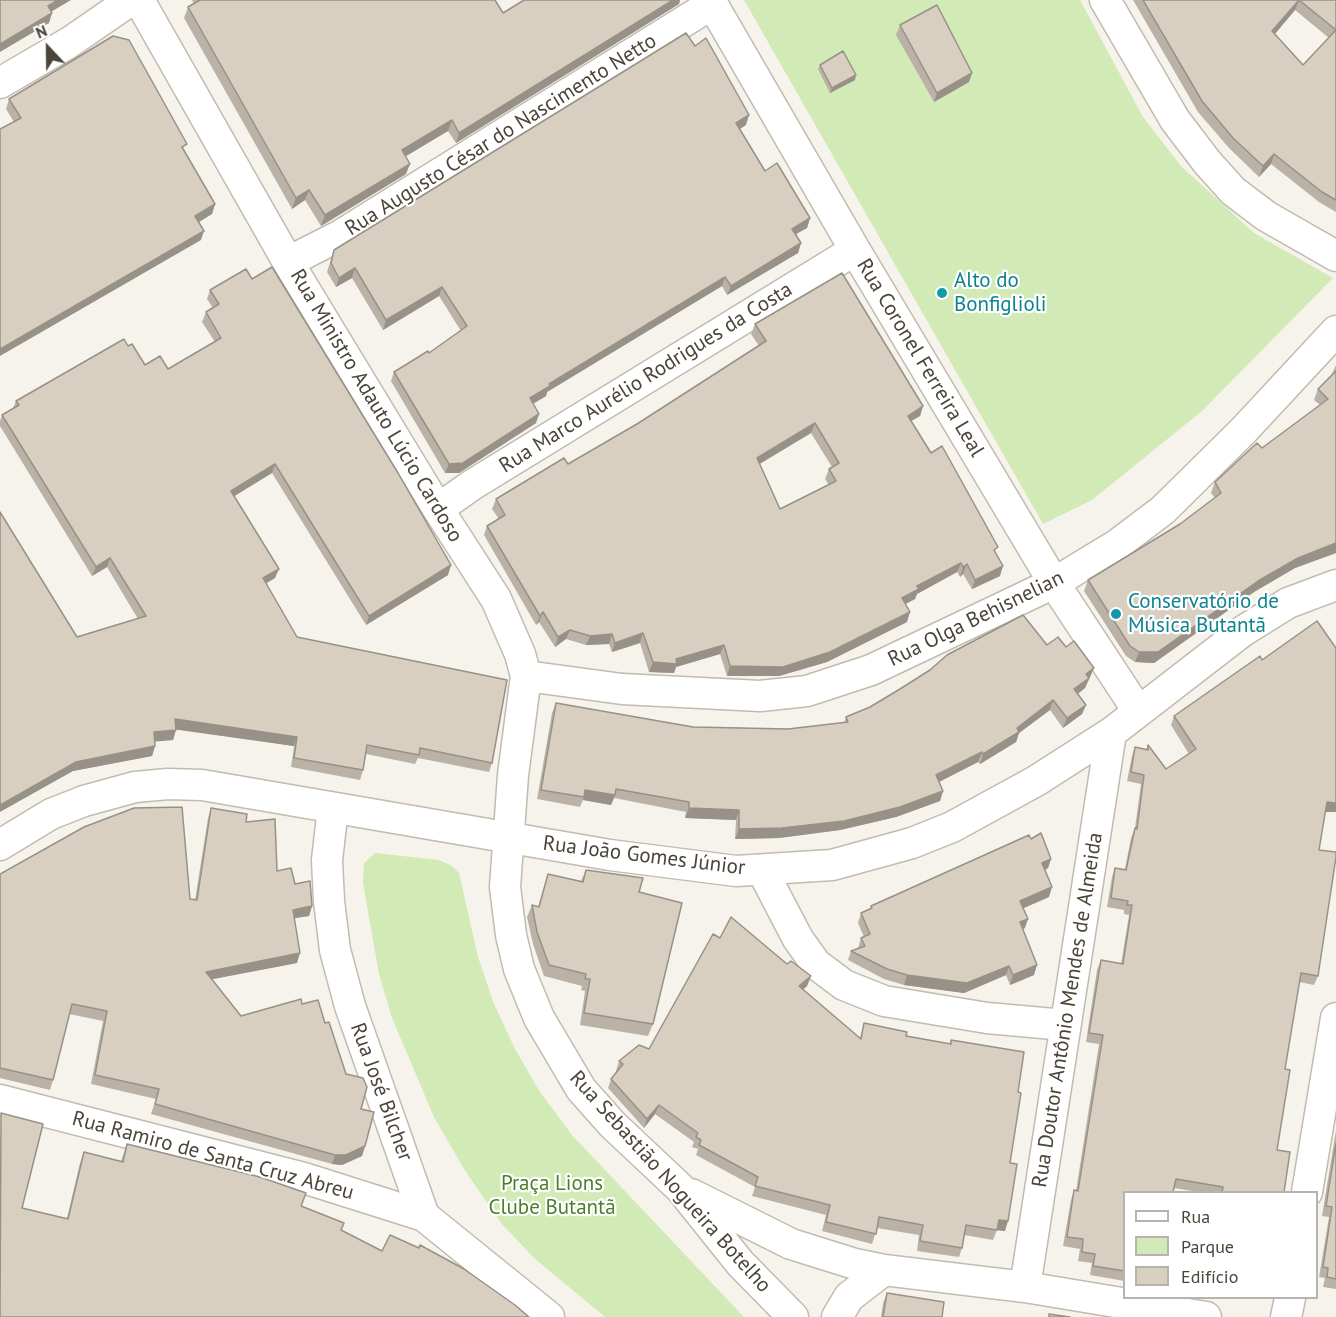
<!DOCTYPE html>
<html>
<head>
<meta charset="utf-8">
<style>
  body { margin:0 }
  #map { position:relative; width:1336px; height:1317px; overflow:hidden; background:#f6f3ec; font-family:"PT Sans",sans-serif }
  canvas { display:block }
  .legend { position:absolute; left:1123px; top:1191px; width:195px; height:108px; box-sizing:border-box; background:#fff; border:2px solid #b7b4b0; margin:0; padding:8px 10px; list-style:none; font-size:18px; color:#4b4439 }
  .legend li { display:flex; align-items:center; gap:12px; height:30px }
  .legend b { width:30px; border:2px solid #b7b4b0 }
  .north { position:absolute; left:18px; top:18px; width:60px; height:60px; -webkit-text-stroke:4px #fff; paint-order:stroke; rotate:338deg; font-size:16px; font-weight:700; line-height:24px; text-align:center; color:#4b4439 }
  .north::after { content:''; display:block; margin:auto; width:21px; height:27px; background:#4b4439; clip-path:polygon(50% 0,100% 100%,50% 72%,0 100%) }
</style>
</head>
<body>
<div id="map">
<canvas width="1336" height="1317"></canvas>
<ul class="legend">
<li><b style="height:8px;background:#fff"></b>Rua</li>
<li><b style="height:16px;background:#d2eab5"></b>Parque</li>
<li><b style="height:16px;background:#d8cfc1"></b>Edifício</li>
</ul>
<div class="north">N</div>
</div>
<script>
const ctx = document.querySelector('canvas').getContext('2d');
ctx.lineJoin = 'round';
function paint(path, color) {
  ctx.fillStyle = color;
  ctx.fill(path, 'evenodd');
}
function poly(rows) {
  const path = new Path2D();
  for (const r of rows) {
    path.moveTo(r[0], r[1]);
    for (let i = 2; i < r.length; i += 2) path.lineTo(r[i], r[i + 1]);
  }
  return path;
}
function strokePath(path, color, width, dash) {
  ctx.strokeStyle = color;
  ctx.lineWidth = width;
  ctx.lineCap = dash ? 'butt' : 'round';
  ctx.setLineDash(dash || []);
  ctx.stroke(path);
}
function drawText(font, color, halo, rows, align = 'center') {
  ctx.font = font + ' "PT Sans",sans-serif';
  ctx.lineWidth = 4.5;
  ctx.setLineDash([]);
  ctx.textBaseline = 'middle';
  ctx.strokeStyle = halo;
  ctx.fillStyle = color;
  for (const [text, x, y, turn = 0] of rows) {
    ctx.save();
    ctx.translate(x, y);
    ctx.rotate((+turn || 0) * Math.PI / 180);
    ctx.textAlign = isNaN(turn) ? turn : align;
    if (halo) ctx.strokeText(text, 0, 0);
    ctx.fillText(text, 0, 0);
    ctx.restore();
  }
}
paint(poly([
  [744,0,1080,0,1143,117,1181,166,1254,233,1333,278,1202,411,1092,500,1043,524],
  [375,853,439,860,452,866,459,873,478,957,494,1004,515,1049,540,1092,572,1135,744,1317,605,1317,535,1259,501,1223,464,1169,434,1117,392,1018,379,974,363,883,364,863]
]), '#d2eab5');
const street = poly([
  [139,0,288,262,438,509,496,599,520,654,526,676,513,775,505,887,511,935,519,969,539,1018,581,1089,612,1124,680,1188,740,1263,793,1317],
  [710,0,855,250,1054,583,1138,711],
  [1105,0,1175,120,1207,162,1233,191,1266,216,1336,256],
  [0,83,70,42,131,0],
  [288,262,341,235,712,4],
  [438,509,472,485,855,250],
  [526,676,622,689,760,696,807,691,871,670,1054,583,1118,544,1163,510,1243,431,1336,331],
  [333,808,327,860,329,901,335,950,350,1006,424,1216,549,1317],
  [0,845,51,814,84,801,135,787,168,784,202,785,610,855,736,871,832,865,912,843,952,827,1036,781,1111,733,1243,631,1288,603,1336,585],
  [762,870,798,939,816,964,844,985,884,1001,987,1018,1065,1025],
  [0,1100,304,1178,424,1216],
  [1307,1192,1336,1018],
  [691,1194,791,1244,855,1264,884,1270,1025,1287,1206,1317],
  [1025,1287,1111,733],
  [837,1317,849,1297,884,1270],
  [1286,1317,1290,1298]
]);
strokePath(street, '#c2bbae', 33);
strokePath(street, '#fff', 30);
paint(poly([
  [192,0,495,0,503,13,524,0,680,0,679,4,456,143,448,131,405,156,406,174,321,226,305,200,292,209,184,18,188,7,194,4],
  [1133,0,1336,0,1336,212,1319,202,1271,164,1259,177,1229,148,1198,112],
  [1295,10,1329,38,1303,65,1275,34],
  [900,25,969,82,934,102,896,35],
  [820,65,855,80,830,93,818,69],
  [9,99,184,151,215,204,212,214,199,222,201,240,14,122,6,109],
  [746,125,740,129,765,171,810,218,807,228,796,234,801,243,798,253,727,295,722,286,547,392,546,396,533,404,536,423,459,473,445,473,391,381,394,372,429,353,461,331,439,296,383,330,352,278,336,287,327,272,334,250],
  [252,279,448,575,366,625,272,473,234,496,275,578,266,583,297,637,492,763,489,772,418,758,415,764,366,754,363,770,360,780,291,767,294,746,176,729,173,740,155,741,155,746,152,756,73,771,77,637,138,619,107,567,92,576,0,426,0,421,2,415,13,408,16,401,128,346,145,365,168,369,215,342,202,322,206,312,213,308,207,299,210,290],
  [755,324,923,406,920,416,911,421,996,554,1000,576,972,589,963,574,960,577,957,572,917,594,915,599,905,604,907,622,827,662,779,676,727,676,720,654,676,667,674,673,649,672,640,643,612,652,609,644,586,645,566,639,555,647,539,622,536,625,484,535,487,526,499,519,492,509,496,499,568,464,637,424,759,346,751,334],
  [811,433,832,467,829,469,825,479,829,485,780,509,759,464],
  [1336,365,1336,553,1295,568,1254,592,1154,663,1135,662,1126,656,1084,591,1088,580,1180,524,1215,498,1211,493,1215,482,1262,448,1320,405,1314,400,1318,389,1332,374],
  [1047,645,1066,647,1094,668,1085,688,1078,694,1086,705,1082,714,1063,728,1050,710,1019,733,1016,742,980,764,978,762,939,782,943,791,940,801,896,817,840,830,779,838,735,839,736,820,685,818,686,812,614,798,611,805,583,800,580,807,537,799,552,713,556,703,693,727,788,729,844,723,846,717],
  [1336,648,1336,812,1325,812,1319,850,1318,976,1314,985,1299,982,1285,1069,1277,1150,1284,1192,1198,1192,1174,1188,1125,1192,1125,1281,1090,1275,1092,1263,1078,1261,1080,1249,1063,1246,1071,1200,1074,1190,1076,1191,1099,1044,1086,1042,1097,970,1101,960,1121,964,1129,915,1124,914,1124,910,1107,907,1112,877,1115,868,1125,869,1131,838,1135,828,1141,784,1127,781,1132,756,1135,747,1146,749,1148,745,1166,769,1189,754,1171,725,1174,716,1262,660],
  [211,808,246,822,277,871,295,884,312,906,309,916,294,918,297,963,212,979,241,1016,302,1004,325,1023,361,1109,365,1146,362,1156,342,1165,332,1164,151,1114,156,1099,91,1084,103,1021,69,1014,53,1080,50,1090,0,1078,0,874,195,900,208,818],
  [1031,839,1051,859,1048,868,1045,870,1049,897,1023,908,1025,928,1023,929,1034,975,1010,985,1006,975,964,993,904,985,884,979,848,960,851,951,858,948,861,938,864,937,858,923,861,913,869,910,871,906],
  [586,870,639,892,653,1024,648,1036,580,1025,585,991,581,990,582,986,544,976,533,944,527,917,532,905,538,907,548,874,581,881],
  [720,938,787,964,811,976,807,986,803,989,860,1038,864,1023,906,1036,950,1044,951,1040,1018,1092,1010,1163,1005,1231,997,1230,993,1240,964,1235,962,1248,959,1257,917,1251,919,1235,877,1228,872,1244,822,1231,826,1215,752,1196,755,1187,696,1155,698,1149,692,1147,694,1142,655,1114,644,1128,608,1088,611,1079,617,1072,616,1071,619,1061,649,1049],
  [1336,1130,1336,1289,1323,1287,1325,1278,1319,1277,1329,1217,1322,1216],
  [127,1144,301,1206,344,1223,341,1231,382,1251,0,1317,22,1208,67,1218,80,1163,84,1152,121,1161],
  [887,1293,942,1317,881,1317,883,1303]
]), '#bab2a6');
paint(poly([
  [58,0,71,0,44,16,48,6],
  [673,0,680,0,679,4,456,143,459,133],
  [1299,0,1295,10,1268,42,1272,31],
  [52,13,49,23,0,52,0,44],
  [972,73,969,82,934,102,937,93],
  [856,75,855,80,830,93,832,88],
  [749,115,746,125,733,133,736,123],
  [452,120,448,131,398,161,402,150],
  [1274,154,1271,164,1259,177,1263,166],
  [410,164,406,174,321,226,325,215],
  [309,190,305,200,292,209,296,198],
  [215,204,212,214,192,226,195,216],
  [810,218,807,228,789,238,792,229],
  [204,231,201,240,0,356,0,349],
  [801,243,798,253,727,295,731,286],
  [355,268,352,278,336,287,339,278],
  [725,277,722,286,547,392,546,396,526,408,530,398,549,384],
  [442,287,439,296,383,330,386,320],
  [923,406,920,416,904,425,908,416],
  [539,414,536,423,459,473,445,473,449,464],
  [815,423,811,433,753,468,757,458],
  [275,464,272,473,228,500,231,491],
  [1336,543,1336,553,1295,568,1254,592,1154,663,1135,662,1139,652,1298,558],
  [110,558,107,567,92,576,96,567],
  [961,563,957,572,917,594,915,599,898,608,902,598,917,586],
  [967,564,963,574,960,577,963,567],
  [451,565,448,575,366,625,369,616],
  [1003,566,1000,576,972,589,975,580],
  [279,569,275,578,260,587,263,578],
  [543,612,539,622,536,625,540,616],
  [910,612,907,622,827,662,779,676,727,676,730,666],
  [570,630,566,639,555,647,558,637],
  [643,633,640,643,612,652,615,643],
  [612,634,609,644,586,645,590,636],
  [724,645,720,654,676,667,674,673,649,672,653,662,676,659],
  [1094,668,1085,688,1071,699,1074,689,1086,674],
  [1053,700,1050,710,1019,733,1016,742,980,764,983,754],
  [1086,705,1082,714,1063,728,1067,718],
  [175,719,297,737,294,746,172,729],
  [176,730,173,740,150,742,154,732],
  [155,746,152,756,73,771,0,812,0,805,76,762],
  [982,752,978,762,933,785,936,775],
  [585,790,615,795,611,805,583,800],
  [943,791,940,801,896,817,840,830,779,838,735,839,739,829],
  [1327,802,1336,803,1336,812,1324,812],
  [689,808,739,810,736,820,685,818],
  [1051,859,1048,868,1039,873,1042,863],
  [1052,887,1049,897,1017,911,1020,901],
  [312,906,309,916,289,919,293,910],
  [1028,919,1025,928,1017,932,1020,922],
  [300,953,297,963,203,981,206,972],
  [1037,965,1034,975,1010,985,1013,975],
  [1009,966,1006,975,964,993,904,985,907,975],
  [811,976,807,986,796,996,799,986],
  [659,1105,655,1114,644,1128,647,1119],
  [365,1146,362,1156,342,1165,332,1164,335,1155],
  [999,1220,1008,1221,1005,1231,995,1230]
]), '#979187');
const building = poly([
  [0,0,58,0,48,6,52,13,0,44,0,0],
  [200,0,495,0,503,13,524,0,673,0,459,133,452,120,402,150,410,164,325,215,309,190,296,198,188,7,200,0],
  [1143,0,1336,0,1336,200,1322,192,1274,154,1263,166,1233,138,1202,101,1143,0],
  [1299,0,1336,30,1303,65,1272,31,1299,0],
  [937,5,972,73,937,93,900,25,937,5],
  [686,33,695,46,706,38,749,115,736,123,765,171,777,163,810,218,792,229,801,243,731,286,725,277,549,384,550,386,530,398,539,414,463,463,449,464,394,372,428,351,429,353,467,326,442,287,386,320,355,268,339,278,331,263,334,250,686,33],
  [113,36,129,40,187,144,182,147,215,204,195,216,204,231,0,349,0,129,21,118,9,99,113,36],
  [843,51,856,75,832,88,820,65,843,51],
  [272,267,398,473,451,565,369,616,275,464,231,491,279,569,263,578,297,637,507,680,492,763,420,748,419,755,367,745,363,770,294,758,297,737,175,719,176,730,154,732,155,746,76,762,0,805,0,512,77,637,146,616,110,558,96,567,2,415,19,405,16,401,124,339,128,346,132,344,145,365,160,356,168,369,221,338,206,312,219,304,210,290,246,269,252,279,272,267],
  [842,273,923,406,908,416,931,453,942,446,998,547,994,550,1003,566,975,580,967,564,963,567,961,563,917,586,919,589,902,598,910,612,830,652,783,667,730,666,724,645,676,659,677,664,653,662,643,633,615,643,612,634,590,636,570,630,558,637,543,612,540,616,487,526,505,515,496,499,564,458,568,464,637,424,766,341,755,324,842,273],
  [815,423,839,463,829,469,836,481,780,509,757,458,815,423],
  [1336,371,1336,543,1298,558,1258,581,1158,652,1139,652,1130,646,1088,580,1180,524,1221,493,1215,482,1257,443,1262,448,1328,399,1318,389,1336,371],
  [1023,615,1047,645,1058,637,1066,647,1074,641,1094,668,1086,674,1089,678,1074,689,1086,705,1067,718,1053,700,1017,728,1019,732,983,754,982,752,936,775,943,791,900,807,844,821,782,828,739,829,739,810,689,808,689,802,616,789,615,795,585,790,584,797,541,790,556,703,693,727,788,729,848,722,846,717,870,707,900,689,930,670,947,655,1023,615],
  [1317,621,1336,648,1336,803,1327,802,1319,850,1336,852,1336,857,1318,976,1301,973,1285,1069,1290,1070,1277,1150,1290,1152,1284,1192,1222,1192,1223,1187,1176,1179,1173,1192,1125,1192,1125,1271,1093,1266,1095,1254,1082,1252,1083,1239,1067,1237,1074,1190,1078,1191,1103,1035,1089,1033,1101,960,1123,964,1132,905,1127,905,1128,901,1111,898,1115,868,1126,870,1135,828,1137,829,1144,775,1131,772,1135,747,1148,750,1148,745,1166,769,1196,749,1174,716,1260,656,1262,660,1317,621],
  [182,807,190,899,197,900,211,808,247,814,246,822,275,819,277,871,291,868,295,884,310,881,312,906,293,910,300,953,206,972,241,1016,301,999,302,1004,318,1000,325,1023,329,1022,346,1074,363,1078,367,1087,361,1109,374,1112,365,1146,346,1155,335,1155,155,1104,159,1089,95,1075,107,1011,72,1004,53,1080,0,1068,0,874,84,827,134,808,182,807],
  [1041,833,1051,859,1042,863,1052,887,1020,901,1028,919,1020,922,1037,965,1013,975,1009,966,967,983,907,975,887,969,851,951,865,946,861,938,870,934,861,913,872,908,871,906,1029,835,1031,839,1041,833],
  [586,870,643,878,639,892,682,903,653,1024,584,1013,590,979,585,979,586,974,549,965,537,932,532,905,539,907,548,874,583,882,586,870],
  [731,917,787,964,791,961,811,976,799,986,861,1039,864,1023,907,1032,906,1036,951,1044,951,1040,1024,1052,1018,1092,1021,1093,1010,1163,1017,1164,1008,1221,999,1220,997,1230,966,1225,962,1248,920,1241,923,1225,879,1217,876,1234,826,1222,830,1205,755,1186,758,1177,699,1145,701,1140,696,1137,698,1133,659,1105,647,1119,611,1079,623,1064,619,1061,639,1045,649,1049,713,934,720,938,731,917],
  [1,1113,43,1124,22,1208,68,1219,84,1152,123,1162,127,1144,260,1177,306,1193,301,1206,344,1223,341,1230,382,1251,390,1235,419,1248,420,1245,464,1269,515,1305,529,1317,0,1317,1,1113],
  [1336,1143,1336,1279,1327,1277,1328,1268,1323,1267,1332,1207,1326,1206,1336,1143],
  [887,1293,944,1302,942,1317,883,1317,887,1293],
  [1049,1314,1070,1317,1049,1317,1049,1314]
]);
paint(building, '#d8cfc1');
strokePath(building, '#979187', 1.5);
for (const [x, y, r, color] of [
  [942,293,6,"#0f9aa8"],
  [1116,614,6,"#0f9aa8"]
]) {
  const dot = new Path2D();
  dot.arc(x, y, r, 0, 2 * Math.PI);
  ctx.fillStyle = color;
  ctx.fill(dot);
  strokePath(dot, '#fff', 2);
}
drawText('21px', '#4b4439', '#fff', [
  ["Rua Augusto César do Nascimento Netto",501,135,-32],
  ["Rua Coronel Ferreira Leal",920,358,59],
  ["Rua Marco Aurélio Rodrigues da Costa",646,378,-32],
  ["Rua Ministro Adauto Lúcio Cardoso",376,406,59],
  ["Rua Olga Behisnelian",976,619,-26],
  ["Rua João Gomes Júnior",644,856,7],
  ["Rua Doutor Antônio Mendes de Almeida",1068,1010,-81],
  ["Rua José Bilcher",381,1092,70],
  ["Rua Ramiro de Santa Cruz Abreu",213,1156,15],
  ["Rua Sebastião Nogueira Botelho",670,1182,48]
]);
drawText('21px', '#0d838f', '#fff', [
  ["Alto do",954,281],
  ["Bonfiglioli",954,305],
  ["Conservatório de",1128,602],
  ["Música Butantã",1128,626]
], 'left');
drawText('21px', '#4a7f2a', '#fff', [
  ["Praça Lions",552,1184],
  ["Clube Butantã",552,1208]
]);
</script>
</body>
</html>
